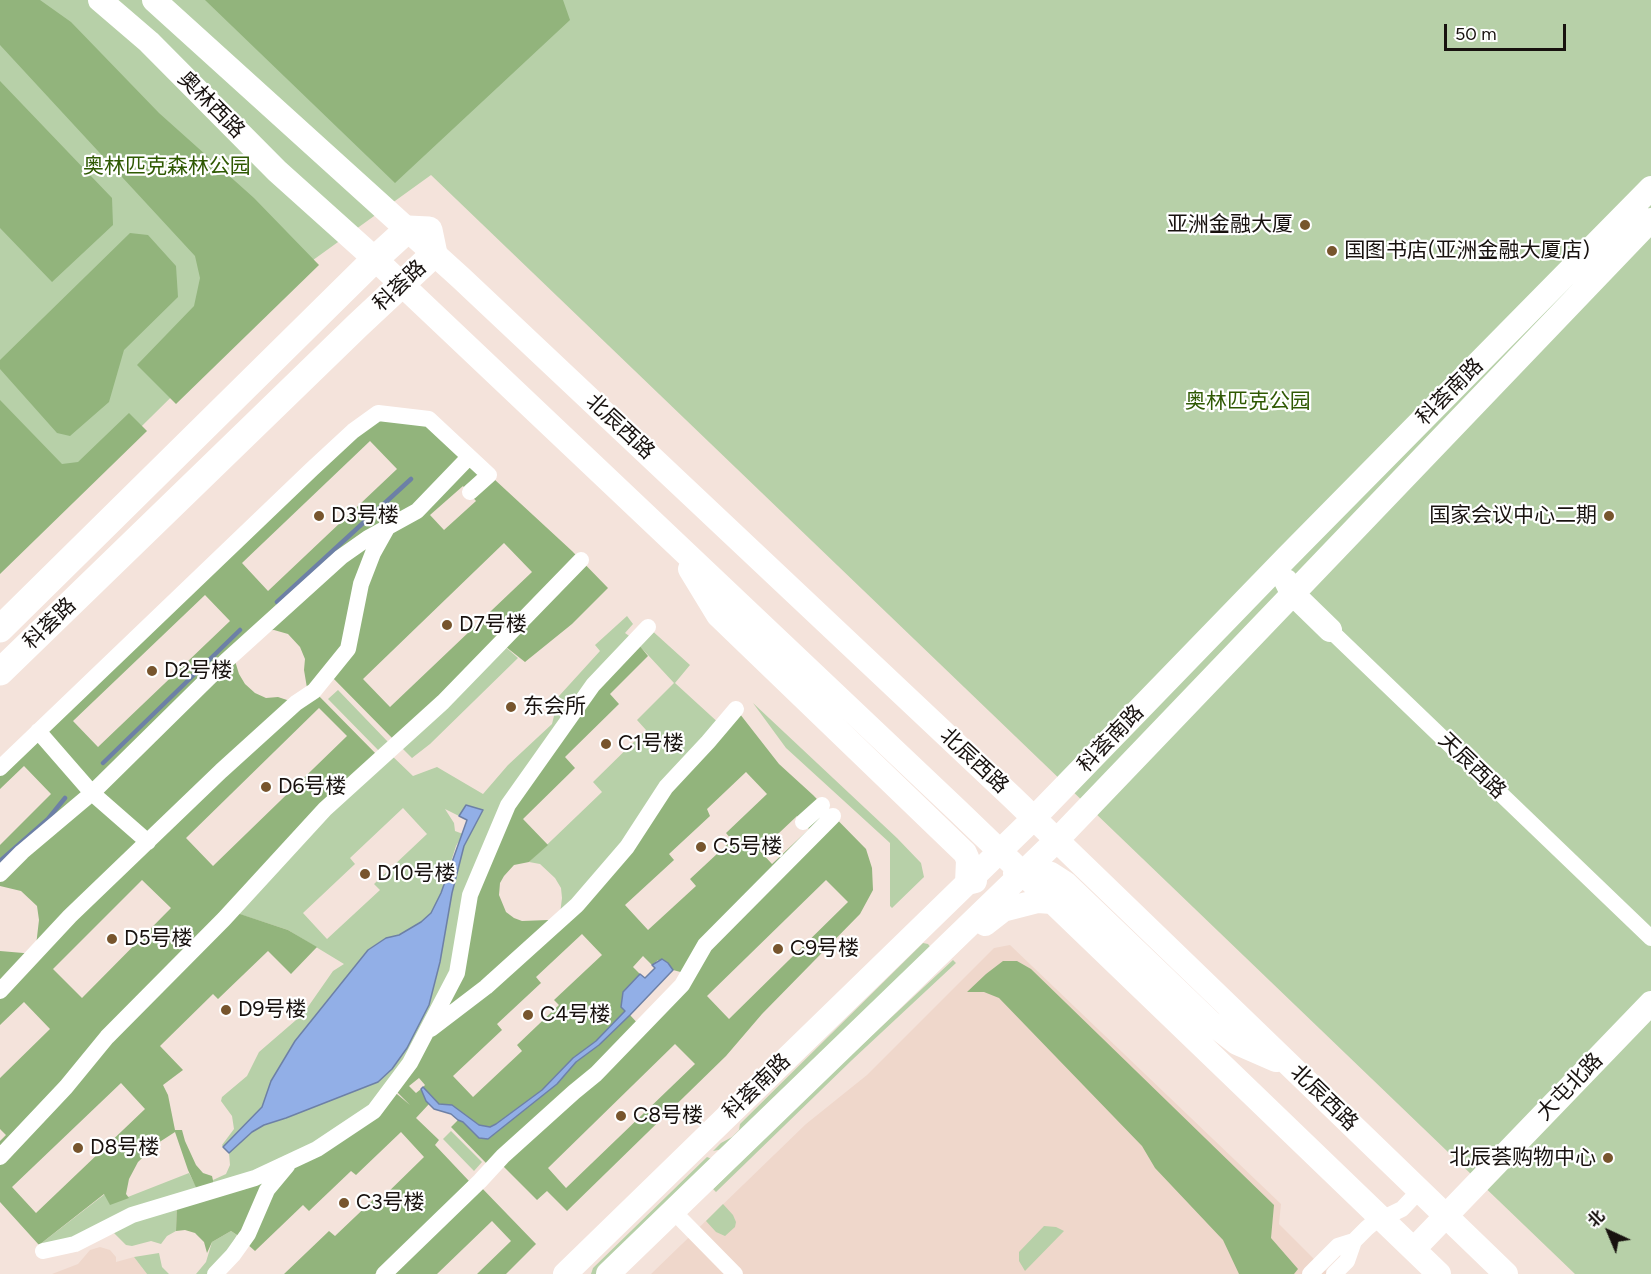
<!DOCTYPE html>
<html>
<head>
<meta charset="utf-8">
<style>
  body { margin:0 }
  #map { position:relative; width:1651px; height:1274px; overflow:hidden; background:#f4e3db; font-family:Figtree,"Noto Sans SC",sans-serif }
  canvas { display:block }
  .north { position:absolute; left:1579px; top:1202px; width:60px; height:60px; -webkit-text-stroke:4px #fff; paint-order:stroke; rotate:316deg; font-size:16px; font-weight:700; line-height:24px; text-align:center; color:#18120f }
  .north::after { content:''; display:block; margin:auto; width:21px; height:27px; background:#18120f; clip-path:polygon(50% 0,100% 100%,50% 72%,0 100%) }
  .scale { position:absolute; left:1444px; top:24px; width:122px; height:27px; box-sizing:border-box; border:3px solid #18120f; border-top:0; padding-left:8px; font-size:18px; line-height:21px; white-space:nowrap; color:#18120f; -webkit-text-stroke:4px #fff; paint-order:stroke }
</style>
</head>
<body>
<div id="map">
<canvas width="1651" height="1274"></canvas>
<div class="north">北</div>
<div class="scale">50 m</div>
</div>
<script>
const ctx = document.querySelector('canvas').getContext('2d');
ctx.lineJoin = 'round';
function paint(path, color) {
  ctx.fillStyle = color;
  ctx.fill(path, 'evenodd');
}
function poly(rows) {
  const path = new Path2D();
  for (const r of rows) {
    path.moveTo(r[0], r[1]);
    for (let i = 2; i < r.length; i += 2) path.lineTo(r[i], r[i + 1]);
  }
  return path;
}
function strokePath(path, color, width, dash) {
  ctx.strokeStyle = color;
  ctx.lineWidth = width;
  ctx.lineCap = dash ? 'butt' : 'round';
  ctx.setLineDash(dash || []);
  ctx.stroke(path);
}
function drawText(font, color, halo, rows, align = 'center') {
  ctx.font = font + ' Figtree,"Noto Sans SC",sans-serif';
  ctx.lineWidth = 4.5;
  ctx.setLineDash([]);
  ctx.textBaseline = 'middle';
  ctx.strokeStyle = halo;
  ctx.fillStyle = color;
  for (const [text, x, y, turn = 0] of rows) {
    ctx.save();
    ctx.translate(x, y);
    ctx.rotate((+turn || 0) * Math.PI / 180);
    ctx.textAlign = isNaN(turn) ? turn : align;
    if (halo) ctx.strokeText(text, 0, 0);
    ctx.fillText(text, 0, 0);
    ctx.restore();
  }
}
paint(poly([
  [1010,945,1281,1204,1279,1224,1329,1274,651,1274,806,1124,867,1075,994,948],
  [100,1247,110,1250,116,1257,116,1262,134,1257,147,1274,52,1274,78,1264,90,1250]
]), '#efd7cb');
paint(poly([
  [0,0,1651,0,1651,1274,1575,1274,431,175,302,268,0,566],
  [627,616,633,624,625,633,635,640,648,627,690,665,675,683,722,726,627,847,560,914,562,898,561,888,555,878,540,864,529,862,602,792,593,782,646,730,637,720,674,683,635,641,508,805,457,973,374,1111,317,1149,215,1190,213,1180,226,1174,230,1165,229,1153,252,1132,264,1125,286,1118,378,1082,392,1069,429,1005,440,962,452,893,464,846,483,810,466,805,459,816,445,809,454,823,455,831,463,834,456,846,441,893,431,913,421,922,399,935,386,938,368,950,295,1041,271,1081,262,1107,223,1147,222,1145,234,1129,232,1116,221,1101,222,1097,247,1076,259,1052,303,1014,333,971,344,964,288,930,230,911,388,752,413,776,437,767,483,794,508,765,552,724,559,696,600,651,595,645],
  [403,808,427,834,374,884,380,890,327,939,303,913,355,864,350,858],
  [501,643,518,658,430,744,412,758,397,743],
  [338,690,389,743,380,752,328,699],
  [753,703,897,838,921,863,924,877,892,908,890,906,890,843,786,748],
  [923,943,928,944,931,948,728,1148,713,1151,721,1143,732,1137,739,1130,740,1124],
  [953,960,956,963,852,1060,716,1192,713,1189,839,1066],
  [451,1131,482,1162,474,1171,443,1139],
  [707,1157,717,1161,601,1274,591,1274,593,1268],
  [189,1173,200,1194,177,1201,176,1231,167,1236,161,1244,151,1241,132,1246,126,1245,114,1233,75,1244,39,1245,105,1194,110,1204],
  [723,1204,733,1215,736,1222,735,1227,725,1236,716,1232,706,1221],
  [1044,1226,1056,1227,1064,1231,1025,1271,1019,1261,1019,1252],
  [231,1231,237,1235,215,1274,196,1274,206,1262,212,1242],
  [159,1253,162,1267,169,1274,147,1274,134,1257]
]), '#b7d0a8');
paint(poly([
  [0,0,40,0,71,22,159,113,254,198,319,265,176,404,137,365,194,306,200,278,195,256,0,45],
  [205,0,563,0,570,20,395,183],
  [0,81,112,198,113,225,52,282,0,228],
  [130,233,148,235,176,266,178,297,124,350,109,402,70,436,57,433,0,369,0,360],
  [0,400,62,464,78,462,129,413,147,431,0,574],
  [378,413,429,419,572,551,608,588,572,624,525,662,501,643,397,743,328,673,314,691,381,759,231,911,288,930,317,947,291,974,268,951,218,999,213,994,160,1046,183,1070,163,1085,168,1095,175,1130,182,1130,185,1141,196,1165,203,1173,212,1176,215,1189,317,1149,391,1089,410,1105,392,1087,457,973,470,895,508,805,635,640,648,656,610,694,619,704,565,757,575,768,523,819,548,845,529,862,514,865,504,876,500,883,499,895,506,912,514,918,522,921,548,920,557,923,736,709,779,764,813,795,866,849,872,868,873,890,860,914,762,1014,726,1056,567,1211,547,1191,537,1200,499,1162,486,1163,451,1127,458,1120,463,1122,488,1139,557,1084,576,1062,599,1045,630,1015,641,1027,688,974,673,970,668,963,658,960,652,965,643,956,633,967,640,974,635,979,627,1010,596,1041,573,1058,542,1090,496,1124,490,1127,479,1125,452,1106,439,1104,423,1087,425,1085,419,1078,409,1086,416,1093,421,1089,429,1104,416,1118,439,1140,435,1145,469,1181,375,1274,284,1274,329,1231,335,1236,376,1197,380,1200,424,1157,401,1132,356,1175,351,1171,309,1211,303,1205,255,1251,237,1235,231,1231,212,1242,207,1253,204,1242,195,1233,185,1230,176,1231,177,1201,199,1194,188,1170,175,1132,158,1143,138,1162,129,1179,126,1194,129,1198,110,1205,104,1194,39,1245,0,1202,0,1141,6,1135,0,1129,0,1078,50,1029,24,1002,0,1025,0,951,35,954,39,920,37,906,21,891,0,886,0,845,51,794,24,766,0,789,0,768],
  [370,441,397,469,268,591,242,563],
  [463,486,476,501,444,530,430,515],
  [504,543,532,572,390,707,363,679],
  [205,595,230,621,98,747,73,721],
  [274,630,288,634,300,647,305,659,304,670,308,694,296,703,278,697,266,698,255,693,245,684,239,674,235,661,259,631],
  [319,708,347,736,213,866,186,838],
  [746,772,767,794,726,833,732,840,690,879,696,886,648,930,625,905,674,860,669,854,710,816,707,809],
  [797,816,809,829,772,864,760,851],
  [142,880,171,908,82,998,53,969],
  [826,880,848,902,729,1019,707,996],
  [582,934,602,955,554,1000,559,1005,517,1045,522,1051,473,1097,453,1076,502,1030,497,1024,541,983,536,977],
  [675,1044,695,1064,566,1188,548,1168],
  [121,1083,145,1109,36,1213,12,1187],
  [1003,961,1017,961,1031,969,1274,1205,1271,1238,1298,1269,1294,1274,1239,1274,1223,1240,1155,1168,1142,1146,999,998,984,992,967,992,986,974],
  [478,1184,536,1244,506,1274,477,1274,511,1241,492,1221,437,1274,384,1274]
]), '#92b47c');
const water = poly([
  [466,805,483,810,464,846,452,893,440,962,429,1005,407,1048,392,1069,378,1082,286,1118,264,1125,252,1132,229,1153,223,1147,262,1107,271,1081,295,1041,368,950,386,938,399,935,421,922,431,913,441,893,467,820,459,816,466,805],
  [662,959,668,963,673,970,630,1015,599,1045,576,1062,557,1084,488,1139,479,1138,463,1122,458,1120,451,1114,434,1109,426,1101,421,1089,423,1087,439,1104,452,1105,479,1125,490,1127,496,1124,542,1090,573,1058,596,1041,625,1011,621,1007,623,992,640,974,645,978,655,968,652,965,662,959]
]);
paint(water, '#92afe7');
strokePath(water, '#6d80a6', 1.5);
strokePath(poly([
  [277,602,411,479],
  [103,763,240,630],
  [0,861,48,819,65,798]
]), '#6d80a6', 4.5);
strokePath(poly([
  [1330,630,1651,938],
  [38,731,92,793,148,842],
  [0,768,312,469,353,431,378,413,429,419,489,475,470,492],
  [803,822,822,805],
  [0,874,22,852,92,793,226,661,341,557,368,538,417,511,469,457],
  [0,991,70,916,221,771,296,703,314,691,348,649,361,584,373,553,387,528],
  [431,1029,486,987,577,905,627,847,666,787,708,742,736,709],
  [0,1157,66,1087,107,1037,224,919,325,809,443,702,581,560],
  [673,1211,735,1274],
  [43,1251,75,1244,132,1215,255,1178,317,1149,374,1111,410,1063,457,973,470,895,508,805,593,685,648,627],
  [215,1274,233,1255,248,1234,267,1190,287,1166],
  [384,1274,480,1181,503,1156,574,1092,596,1074,682,985,705,945,833,816],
  [1310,1274,1338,1246,1354,1241],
  [1334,1274,1347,1261,1354,1241,1367,1228,1373,1223,1402,1209,1420,1190]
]), '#fff', 16);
strokePath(poly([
  [100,0,149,42,277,171,375,259,957,810,1439,1274],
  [154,0,461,278,1011,796,1506,1274],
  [690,569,718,615,965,853,968,860,967,883,975,881],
  [1286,581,1292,593,1330,630],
  [1015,873,1035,870,1051,874,1065,883,1210,1022,1237,1043,1276,1060],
  [985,924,1003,910,1038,901,1052,902],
  [1414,1249,1651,1003],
  [565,1274,1034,818,1287,557,1651,188],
  [608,1274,1057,840,1651,220]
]), '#fff', 24);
strokePath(poly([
  [0,629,375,259,408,229,429,230,434,254,358,325,0,672]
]), '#fff', 27);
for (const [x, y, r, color] of [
  [1305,225,6,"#77552d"],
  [1332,251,6,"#77552d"],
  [319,516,6,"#77552d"],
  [1609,516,6,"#77552d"],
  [447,625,6,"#77552d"],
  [152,671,6,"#77552d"],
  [511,707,6,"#77552d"],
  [606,744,6,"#77552d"],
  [266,787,6,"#77552d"],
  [701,847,6,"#77552d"],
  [365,874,6,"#77552d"],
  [112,939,6,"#77552d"],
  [778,949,6,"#77552d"],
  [226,1010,6,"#77552d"],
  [528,1015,6,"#77552d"],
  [621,1116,6,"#77552d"],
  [78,1148,6,"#77552d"],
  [1608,1158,6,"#77552d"],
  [344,1203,6,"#77552d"]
]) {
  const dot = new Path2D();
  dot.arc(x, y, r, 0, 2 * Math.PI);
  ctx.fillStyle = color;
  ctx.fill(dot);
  strokePath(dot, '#fff', 2);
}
drawText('21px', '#18120f', '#fff', [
  ["奥林西路",211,105,45],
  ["科荟路",400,286,-43],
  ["科荟南路",1450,392,-45],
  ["北辰西路",620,427,43],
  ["科荟路",50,624,-44],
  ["科荟南路",1111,739,-46],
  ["北辰西路",974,761,43],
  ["天辰西路",1472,766,44],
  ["科荟南路",757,1087,-44],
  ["大屯北路",1570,1087,-46],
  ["北辰西路",1324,1098,44]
]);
drawText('21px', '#2f5903', '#fff', [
  ["奥林匹克森林公园",167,167],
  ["奥林匹克公园",1248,402]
]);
drawText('21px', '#18120f', '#fff', [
  ["亚洲金融大厦",1293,225,"right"],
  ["国图书店(亚洲金融大厦店)",1344,251],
  ["D3号楼",331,516],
  ["国家会议中心二期",1597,516,"right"],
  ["D7号楼",459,625],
  ["D2号楼",164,671],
  ["东会所",523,707],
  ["C1号楼",618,744],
  ["D6号楼",278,787],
  ["C5号楼",713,847],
  ["D10号楼",377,874],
  ["D5号楼",124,939],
  ["C9号楼",790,949],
  ["D9号楼",238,1010],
  ["C4号楼",540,1015],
  ["C8号楼",633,1116],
  ["D8号楼",90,1148],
  ["北辰荟购物中心",1596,1158,"right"],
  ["C3号楼",356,1203]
], 'left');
</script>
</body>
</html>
